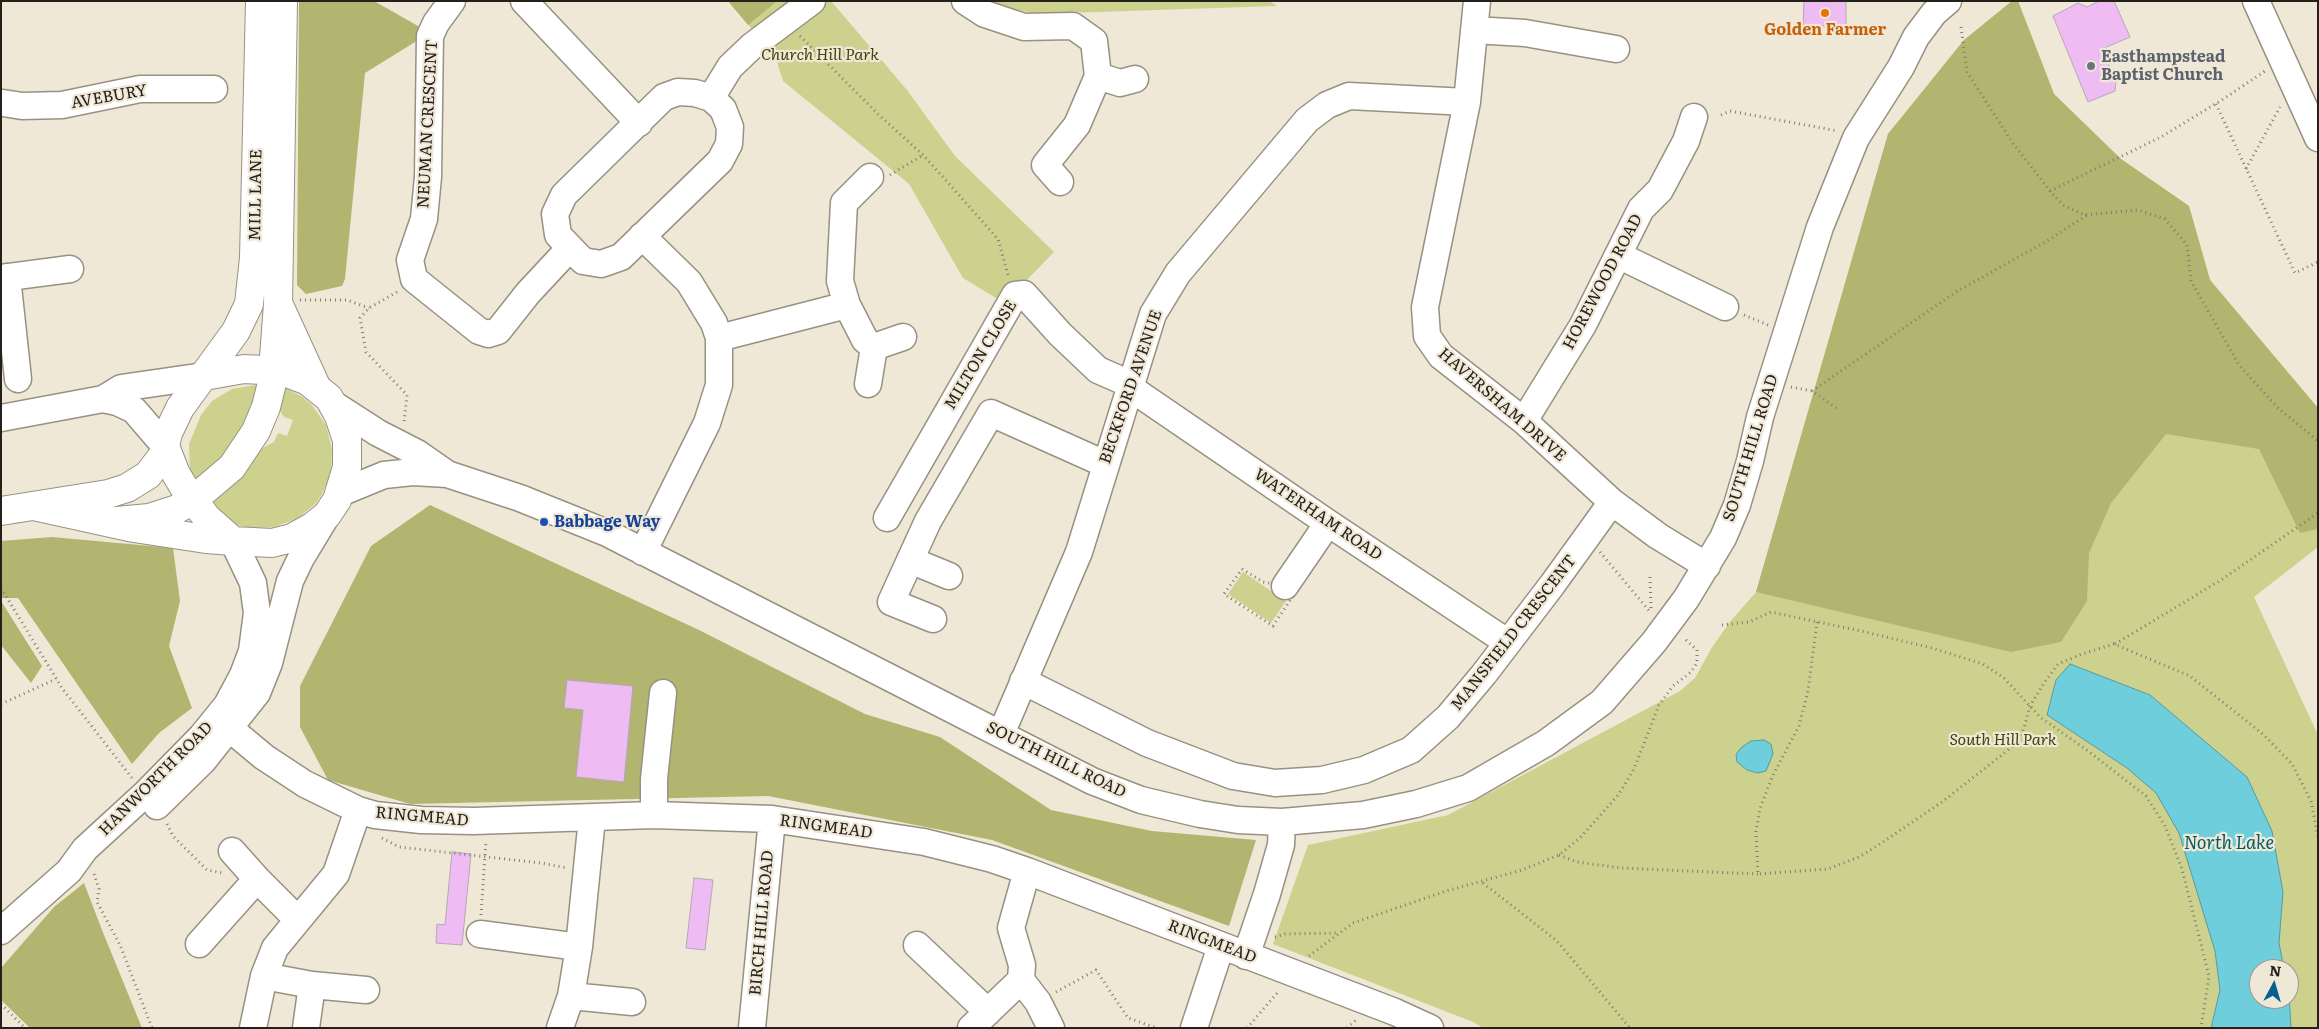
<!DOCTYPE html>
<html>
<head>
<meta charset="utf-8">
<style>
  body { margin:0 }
  #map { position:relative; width:2319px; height:1029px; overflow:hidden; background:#f0e8d7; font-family:Literata,serif }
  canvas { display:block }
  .frame { position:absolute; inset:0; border:2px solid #24211b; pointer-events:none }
  .north { position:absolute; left:2249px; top:959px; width:50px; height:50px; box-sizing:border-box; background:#f0e8d7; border:1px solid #9e988c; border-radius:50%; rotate:6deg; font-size:14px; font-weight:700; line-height:20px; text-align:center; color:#24211b }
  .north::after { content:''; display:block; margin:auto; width:18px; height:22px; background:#056091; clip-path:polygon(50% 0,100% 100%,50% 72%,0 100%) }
</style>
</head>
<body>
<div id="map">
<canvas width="2319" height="1029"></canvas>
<div class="frame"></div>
<div class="north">N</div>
</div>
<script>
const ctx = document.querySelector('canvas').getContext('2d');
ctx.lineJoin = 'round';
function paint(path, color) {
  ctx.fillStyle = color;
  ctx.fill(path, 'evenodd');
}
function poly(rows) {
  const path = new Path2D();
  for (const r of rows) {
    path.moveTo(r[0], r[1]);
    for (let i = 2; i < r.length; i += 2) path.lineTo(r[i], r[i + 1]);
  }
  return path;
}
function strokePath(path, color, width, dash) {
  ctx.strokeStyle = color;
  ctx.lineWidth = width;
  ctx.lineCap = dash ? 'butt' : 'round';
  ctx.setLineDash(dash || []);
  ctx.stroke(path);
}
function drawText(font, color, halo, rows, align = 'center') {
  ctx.font = font + ' Literata,serif';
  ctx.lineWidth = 4.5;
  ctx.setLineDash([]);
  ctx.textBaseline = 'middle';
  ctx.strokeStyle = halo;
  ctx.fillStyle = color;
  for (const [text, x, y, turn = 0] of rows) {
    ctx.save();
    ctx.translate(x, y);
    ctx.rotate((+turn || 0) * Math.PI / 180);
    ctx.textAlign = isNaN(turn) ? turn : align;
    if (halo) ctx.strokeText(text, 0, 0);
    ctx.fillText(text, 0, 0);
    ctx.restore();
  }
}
paint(poly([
  [728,1,831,1,907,90,955,156,1054,252,1025,282,1001,301,963,278,909,184,783,81,775,56],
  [977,1,1269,1,1277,6,1037,14],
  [2012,1,2018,1,2054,94,2121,159,2189,206,2210,280,2318,408,2318,547,2254,597,2318,735,2318,1028,1483,1028,1473,1022,1273,944,1308,845,1448,815,1680,691,1695,678,1711,649,1729,623,1756,592,1888,134,1964,40],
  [2259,969,2289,969,2289,999,2259,999],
  [261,384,257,401,233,447,195,485,190,473,189,444,201,415,212,401,232,389],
  [283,387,301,396,311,404,326,425,332,449,331,473,322,494,316,503,298,518,274,527,251,528,237,525,228,521,207,504,259,450,274,442,278,433,287,436,293,420,284,417,278,408],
  [1243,572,1286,601,1271,623,1228,594]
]), '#cdd18e');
paint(poly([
  [299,1,374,1,418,26,423,32,423,37,365,73,345,279,342,286,306,294,297,285],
  [728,1,777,1,748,25],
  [2012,1,2018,1,2054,94,2121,159,2189,206,2210,280,2318,408,2318,529,2300,533,2259,449,2166,434,2111,503,2089,553,2087,601,2061,642,2011,652,1756,592,1888,134,1964,40],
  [430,505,699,630,865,714,940,737,1051,810,1152,831,1256,840,1229,926,992,840,768,796,410,804,328,780,300,727,300,686,371,546],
  [52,537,173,548,180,601,169,646,192,708,159,733,132,764,18,598,1,598,1,541],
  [1,601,42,666,31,683,1,645],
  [84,883,102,930,142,1028,30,1028,1,1000,1,968,54,907]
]), '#b2b56f');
const water = poly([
  [2070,664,2150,695,2247,777,2272,831,2283,892,2279,943,2284,969,2259,969,2259,999,2289,999,2289,993,2291,1028,2211,1028,2220,990,2215,951,2179,833,2156,793,2127,768,2047,715,2056,680,2070,664],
  [1764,740,1771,744,1773,754,1766,771,1758,773,1747,770,1737,762,1736,754,1742,747,1751,741,1764,740]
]);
paint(water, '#6ecedc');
strokePath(water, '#589aa2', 1);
const building = poly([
  [1804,1,1846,1,1846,27,1803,25,1804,1],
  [2099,1,2114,1,2130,37,2102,49,2116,82,2115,91,2088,102,2053,16,2078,3,2087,7,2099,1],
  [567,680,633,686,624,782,576,777,583,710,564,708,567,680],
  [452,852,471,854,462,945,436,943,437,924,445,925,452,852],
  [694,878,713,880,705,950,686,948,694,878]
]);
paint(building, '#eebcf3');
strokePath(building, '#b4a7b5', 1);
const minor = poly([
  [452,1,436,23,430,36,428,177,424,219,410,260,414,279,479,331,488,334,498,331,528,293,569,249],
  [524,1,639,123],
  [965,1,985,14,1024,27,1073,26,1094,41,1098,76,1077,125,1045,165,1060,182],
  [1477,1,1467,102,1425,307,1427,336,1441,356,1524,421,1612,502,1658,536,1707,566],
  [2256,1,2318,138],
  [1474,30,1525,33,1616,49],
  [1098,76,1120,83,1135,79],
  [678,92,695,93,711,98,723,109,730,127,729,144,720,161,621,257,601,264,583,261,558,235,555,214,564,195,664,97,678,92],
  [711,98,730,67,752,46,812,1],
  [3,103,22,106,62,105,140,89,214,89],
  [870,177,844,203,840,281,847,305,865,340,874,347],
  [642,236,689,282,714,323,719,338,719,385,707,423,643,552],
  [1618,255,1725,307],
  [7,277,18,379],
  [1,278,70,269],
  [719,338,847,305],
  [874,347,903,337],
  [868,384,874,347],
  [1129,387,1328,523,1507,642],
  [103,399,117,402,134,410,165,446],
  [333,404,378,433,417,453,447,474,520,498,607,533,1092,781,1141,800,1200,814,1238,820,1282,822,1363,815,1416,804,1468,788,1546,743,1602,702,1654,642,1686,599,1723,538,1737,505,1750,461,1760,417,1820,227,1856,138,1901,67,1916,37,1934,13,1948,1],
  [1,418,103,399,121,388,204,376],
  [1524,421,1583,325,1641,209,1660,190,1686,141,1694,117],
  [340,493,384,475,413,472,447,474],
  [887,518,1015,295,1024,294,1060,334,1098,370,1130,384],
  [910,560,949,576],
  [1285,586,1328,523],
  [933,619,891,602,928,521,991,413,1105,464],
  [1023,681,1147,743,1233,776,1275,783,1322,780,1364,770,1411,750,1448,717,1484,674,1552,585,1612,502],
  [217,718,264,757,305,784,358,810,375,815,421,820,474,821,654,815,772,819,924,842,992,859,1027,871,1395,1012,1430,1028],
  [1001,734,1079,552,1153,314,1178,273,1307,120,1327,105,1349,96,1467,102],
  [157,806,203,761,257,693,269,663,290,581,301,558,327,515],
  [654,815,654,779,663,693],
  [232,851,257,879,297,919],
  [1,931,69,871,85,849,145,794,202,736,227,705,243,675,252,651,257,613,253,583,233,541],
  [480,934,579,947],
  [199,944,257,879],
  [917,945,988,1012],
  [1246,956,1267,894,1281,845,1282,822],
  [264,976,312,985,366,990],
  [1021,980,1038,1002,1051,1028],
  [571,996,632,1002],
  [253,1028,264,976,275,948,336,874,358,810],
  [306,1028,312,985],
  [560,1028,571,996,579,947,592,818],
  [752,1028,772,819],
  [971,1028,1021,980,1022,965,1011,928,1027,871],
  [1194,1028,1221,946]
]);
const major = poly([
  [279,305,316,386],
  [204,376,244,369,282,371,308,381,329,398,339,416,347,440,347,467,337,500,327,515,312,527,292,538,272,543,233,541,207,518,185,489,176,474,165,446,168,433,180,408,236,331,249,304,254,258,260,1],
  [34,506,134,528,206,539,233,541],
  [1,511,108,494,127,488,148,475,166,451],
  [106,522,149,518,177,509,193,500,232,467,256,431,266,407,272,383,278,304,283,1]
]);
strokePath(minor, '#989181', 29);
strokePath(major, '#989181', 30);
strokePath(poly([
  [1961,27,1967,72,2012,142,2050,191,2063,205,2084,215,2138,210,2165,219,2187,245,2191,281,2239,365,2277,407,2318,441],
  [800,36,878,114,923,155,942,176,998,239,1008,275],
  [2216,104,2295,273,2318,262],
  [1721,115,1730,111,1838,131],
  [2246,169,2280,107],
  [890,175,923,155],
  [2050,191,2161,137,2225,98,2265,71],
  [397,292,369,308,360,318,366,352,407,395,404,423],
  [300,300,347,300,369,308],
  [1744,315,1768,325],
  [1791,387,1812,391,1836,408],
  [1812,391,1956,292,2047,241,2087,215],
  [1600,552,1651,613],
  [1242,569,1263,582,1285,586,1293,596,1273,626,1224,594,1242,569],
  [1650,577,1651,610],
  [1,588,62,688,132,778],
  [1817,622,1808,691,1799,726,1773,775,1760,808,1756,832,1758,874,1828,869,1859,857,1877,846,1942,802,2017,743,2024,728,2030,706,2044,683,2058,664,2082,654,2114,644,2190,676,2264,735,2292,764,2311,801,2318,837],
  [1722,625,1749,622,1771,612,1861,631,1932,648,1983,664,2004,678,2040,717,2088,751,2146,796,2165,826,2182,869,2209,976,2201,1028],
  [2115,644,2221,580,2318,513],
  [1,704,56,679],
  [167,824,173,836,207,870,223,873],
  [382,838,399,847,541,863,567,868],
  [1559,855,1577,862,1621,868,1758,874],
  [94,874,99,889,97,902,120,945,152,1028],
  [1483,883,1557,941,1630,1028],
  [481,915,486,841],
  [1275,937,1285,934,1338,933],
  [1309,956,1353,923,1446,891,1522,870,1559,855,1580,838,1619,794,1634,769,1659,705,1673,686,1691,672,1697,663,1697,650,1685,639],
  [1056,992,1096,970,1128,1018,1157,1028],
  [1,1004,25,1028],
  [1247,1028,1278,992],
  [1347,1028,1356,1020]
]), '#817b70', 3, [1, 4]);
strokePath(minor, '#fff', 26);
strokePath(major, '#fff', 28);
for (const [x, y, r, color] of [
  [1825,13,5,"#e8710a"],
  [2091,66,5,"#6b7280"],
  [544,522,5,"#1a4fb4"]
]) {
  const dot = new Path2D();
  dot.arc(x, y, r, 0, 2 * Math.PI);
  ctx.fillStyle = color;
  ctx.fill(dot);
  strokePath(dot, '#f0e8d7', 2);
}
drawText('bold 16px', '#c56008', '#f0e8d7', [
  ["Golden Farmer",1825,30]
]);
drawText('italic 16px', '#43440d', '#f0e8d7', [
  ["Church Hill Park",820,55],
  ["South Hill Park",2003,740]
]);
drawText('bold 16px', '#5b616d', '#f0e8d7', [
  ["Easthampstead",2101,57],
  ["Baptist Church",2101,75]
], 'left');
drawText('16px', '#24211b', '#f0e8d7', [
  ["AVEBURY",109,97,-10],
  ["NEUMAN CRESCENT",428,124,-87],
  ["MILL LANE",256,195,-89],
  ["HOREWOOD ROAD",1603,282,-62],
  ["MILTON CLOSE",981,355,-59],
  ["BECKFORD AVENUE",1131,387,-71],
  ["HAVERSHAM DRIVE",1502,405,41],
  ["SOUTH HILL ROAD",1751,448,-73],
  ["WATERHAM ROAD",1318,515,34],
  ["MANSFIELD CRESCENT",1514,633,-52],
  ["SOUTH HILL ROAD",1056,760,26],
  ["HANWORTH ROAD",156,779,-45],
  ["RINGMEAD",422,817,5],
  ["RINGMEAD",826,827,8],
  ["BIRCH HILL ROAD",762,923,-85],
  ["RINGMEAD",1212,942,21]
]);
drawText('bold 16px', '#164399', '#f0e8d7', [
  ["Babbage Way",554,522]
], 'left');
drawText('italic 18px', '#035c66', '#f0e8d7', [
  ["North Lake",2229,844]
]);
</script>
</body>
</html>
